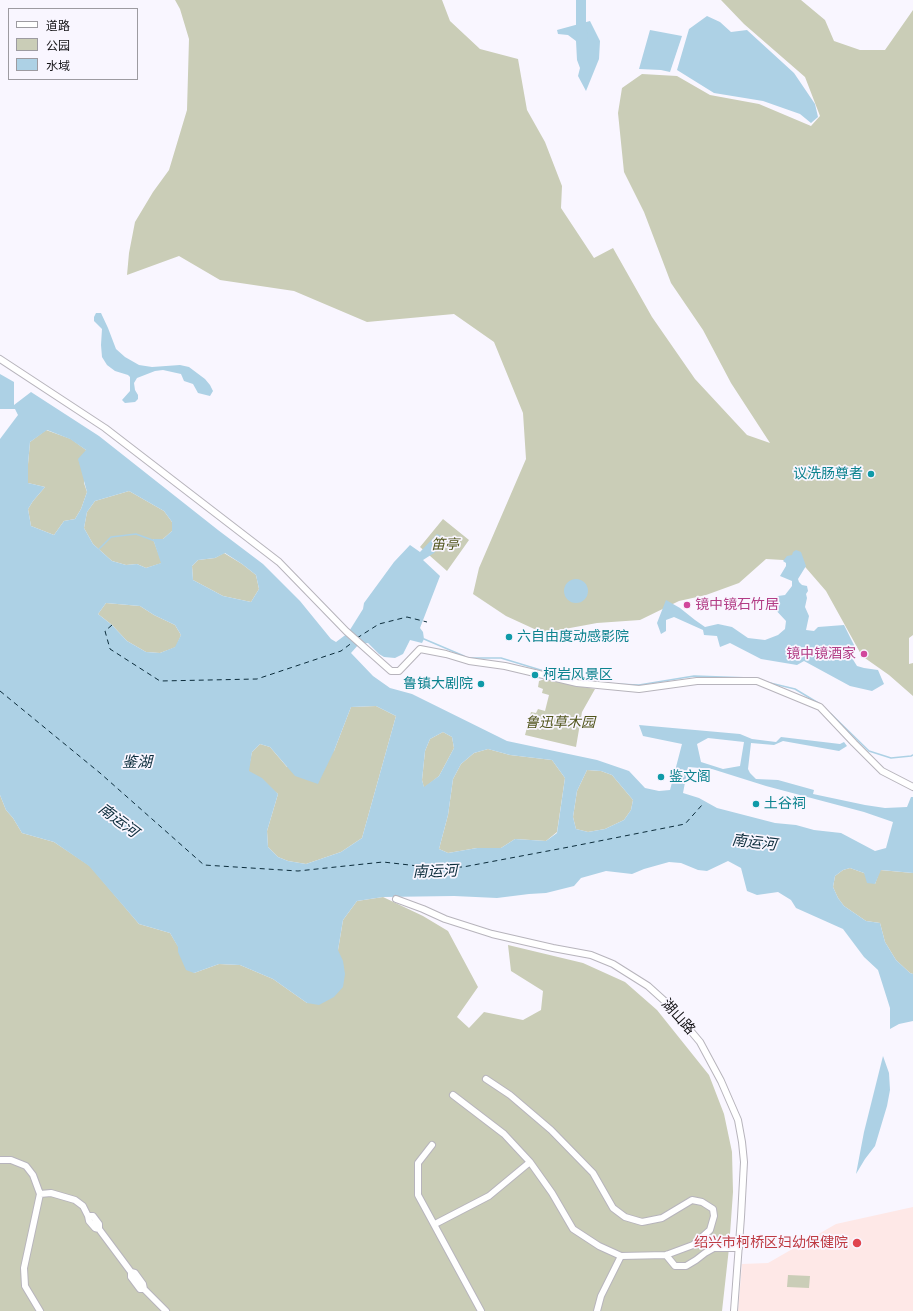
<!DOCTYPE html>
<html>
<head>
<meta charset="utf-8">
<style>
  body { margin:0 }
  #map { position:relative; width:913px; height:1311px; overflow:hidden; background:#f9f6ff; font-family:Bitter,"Noto Sans SC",serif }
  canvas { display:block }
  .legend { position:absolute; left:8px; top:8px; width:130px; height:72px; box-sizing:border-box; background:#f9f6ff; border:1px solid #9d9ba1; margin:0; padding:5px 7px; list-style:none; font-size:12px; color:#131215 }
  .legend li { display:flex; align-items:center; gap:8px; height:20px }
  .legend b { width:20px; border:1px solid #9d9ba1 }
</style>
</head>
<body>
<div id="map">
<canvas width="913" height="1311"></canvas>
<ul class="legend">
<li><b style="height:5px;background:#fff"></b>道路</li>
<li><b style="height:11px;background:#cacdb7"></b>公园</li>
<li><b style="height:11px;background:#add1e5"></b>水域</li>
</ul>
</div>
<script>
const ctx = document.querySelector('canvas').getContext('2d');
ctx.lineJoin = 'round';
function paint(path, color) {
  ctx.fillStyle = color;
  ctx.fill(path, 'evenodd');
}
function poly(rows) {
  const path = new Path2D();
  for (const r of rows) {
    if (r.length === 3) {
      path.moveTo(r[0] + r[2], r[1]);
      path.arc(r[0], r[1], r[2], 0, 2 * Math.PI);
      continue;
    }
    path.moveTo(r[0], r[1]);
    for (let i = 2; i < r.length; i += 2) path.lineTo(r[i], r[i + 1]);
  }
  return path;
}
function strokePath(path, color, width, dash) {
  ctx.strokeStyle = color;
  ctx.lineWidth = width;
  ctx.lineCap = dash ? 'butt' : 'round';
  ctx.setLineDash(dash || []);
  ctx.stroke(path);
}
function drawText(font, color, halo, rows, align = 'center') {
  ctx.font = font + ' Bitter,"Noto Sans SC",serif';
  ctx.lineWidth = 3.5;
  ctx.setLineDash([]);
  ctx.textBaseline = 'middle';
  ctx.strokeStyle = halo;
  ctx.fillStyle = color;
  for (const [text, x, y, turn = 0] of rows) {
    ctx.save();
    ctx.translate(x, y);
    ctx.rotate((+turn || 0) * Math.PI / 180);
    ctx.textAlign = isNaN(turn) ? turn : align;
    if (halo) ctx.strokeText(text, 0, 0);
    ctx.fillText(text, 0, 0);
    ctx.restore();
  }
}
paint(poly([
  [913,1207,913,1311,738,1311,742,1264,768,1263,836,1224]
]), '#fee8e7');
paint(poly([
  [175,0,442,0,450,21,480,49,518,59,527,110,545,142,562,186,561,208,594,258,613,248,652,317,695,379,747,435,770,443,731,383,703,330,671,283,644,212,624,172,618,113,622,88,642,74,677,76,710,95,759,104,811,126,820,116,805,77,744,24,721,0,801,0,825,20,834,41,860,50,885,50,913,10,913,635,909,638,909,664,913,663,913,696,889,675,862,656,826,591,800,561,766,559,739,583,706,595,679,601,640,620,597,623,543,633,506,616,473,594,479,568,526,459,523,413,494,342,454,314,367,322,294,291,220,280,179,256,127,275,129,253,135,222,153,192,169,170,187,110,189,39,180,9],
  [46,430,71,439,86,450,84,483,87,492,81,509,75,519,64,521,54,535,31,526,28,509,33,501,45,487,28,483,28,464,30,442],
  [129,491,164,511,172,522,172,531,163,539,153,539,162,563,146,568,137,564,126,565,112,561,93,544,84,528,87,512,95,501],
  [443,519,469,540,447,571,420,547],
  [224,553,242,564,256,575,259,589,251,602,223,596,193,580,192,566,198,560,215,558],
  [106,603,140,606,154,615,175,625,181,635,176,647,160,653,146,652,127,641,112,625,98,614],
  [545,679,578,686,595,689,582,712,576,747,525,735,531,712,536,713,538,709,545,711,549,695,542,693,543,689,538,687,539,681],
  [376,706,396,716,362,838,341,852,306,864,288,861,278,857,268,847,267,831,278,794,248,771,252,752,260,744,270,747,287,767,334,751,351,707],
  [443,732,452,737,454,748,439,776,424,788,422,780,425,751,430,739],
  [488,749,510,755,552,760,565,778,557,832,546,841,515,839,501,848,477,848,448,853,439,849,448,815,453,779,461,764,474,753],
  [587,770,601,771,612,775,633,800,631,810,624,820,605,829,588,832,576,829,573,817,577,791],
  [0,795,6,810,13,818,22,833,54,842,90,866,139,924,170,933,194,973,219,964,240,965,273,979,307,1003,338,950,343,920,357,901,383,897,423,916,448,931,478,987,457,1017,469,1028,484,1012,523,1020,541,1010,543,991,511,971,508,945,583,963,625,982,657,1010,709,1075,724,1114,732,1152,733,1192,729,1248,722,1311,0,1311],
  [850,868,864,873,875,884,880,870,913,873,913,974,910,973,896,960,885,942,880,923,866,921,844,906,838,898,833,887,835,876,843,870],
  [788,1275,810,1276,809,1288,787,1287]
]), '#cacdb7');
paint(poly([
  [707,16,720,22,731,32,747,30,794,73,815,104,818,117,811,123,800,114,763,101,714,93,677,70,689,29],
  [590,21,600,41,599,59,586,91,578,76,580,68,577,60,576,41,568,35,558,34,557,30],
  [650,30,682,36,670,72,661,70,639,69],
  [96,313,101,313,108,328,116,349,125,357,139,365,152,367,180,365,189,367,205,379,210,385,213,391,210,396,198,393,193,384,184,381,181,374,163,370,155,371,137,378,134,383,135,390,138,395,138,399,135,402,125,403,122,400,130,391,130,377,128,375,115,371,107,365,102,357,101,345,102,329,94,321,94,317],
  [0,374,14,382,14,405,31,392,99,436,218,530,263,564,300,601,331,639,336,642,348,633,363,609,364,603,394,562,410,545,420,552,437,534,443,537,440,546,434,553,423,560,440,576,420,628,423,632,424,639,422,643,410,640,403,654,395,658,384,657,379,654,368,643,359,644,351,653,373,676,390,688,412,694,507,741,597,760,629,771,645,788,659,791,670,790,682,744,643,736,639,725,740,734,752,739,776,742,781,737,840,744,844,742,847,746,839,751,783,741,774,745,751,743,748,769,750,773,756,779,778,780,814,790,813,794,865,805,885,808,907,807,911,797,913,797,913,873,881,870,875,884,867,883,864,873,850,868,843,870,835,876,833,887,838,898,844,906,866,921,880,923,885,942,896,960,910,973,913,974,913,1021,899,1024,890,1029,890,1008,878,970,864,957,843,929,796,908,791,900,778,892,757,895,747,891,741,868,728,861,707,871,698,870,681,863,669,862,644,869,632,874,606,871,581,878,574,886,546,893,529,894,497,898,454,896,383,897,357,901,343,920,338,950,343,961,345,974,343,987,334,997,319,1005,307,1003,273,979,240,965,219,964,194,973,186,970,178,952,178,947,170,933,139,924,89,866,54,842,22,833,13,818,6,810,0,795,0,439,18,415,15,409,0,409],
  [47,430,70,439,86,450,78,459,87,492,81,509,75,519,64,521,54,535,31,526,28,509,33,501,45,487,28,483,28,464,30,442],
  [129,491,164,511,172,522,172,531,163,539,153,539,161,563,146,568,137,564,126,565,112,561,93,544,84,528,87,512,95,501],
  [225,553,242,564,256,575,259,589,251,602,223,596,193,580,192,566,198,560,215,558],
  [106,603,140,606,154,615,175,625,181,635,175,647,160,653,146,652,127,641,112,625,98,614],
  [376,706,396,716,362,838,341,852,306,864,288,861,278,857,268,847,267,831,278,794,262,778,249,771,252,752,260,744,270,747,295,776,318,784,334,751,351,707],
  [443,732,452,737,454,748,439,776,424,787,422,780,425,751,430,739],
  [708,738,744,742,740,766,723,769,701,762,697,744],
  [488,749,510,755,552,760,565,778,557,833,546,841,515,839,501,848,477,848,448,853,439,849,448,815,453,779,461,764,474,753],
  [688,767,712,769,766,786,864,812,893,822,886,848,875,851,841,833,814,830,796,825,775,823,717,808,699,798,683,793],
  [587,770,601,771,612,775,633,800,631,810,624,820,605,829,588,832,576,829,573,817,577,791],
  [796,550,801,552,806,566,798,579,799,582,802,585,807,586,808,591,806,594,807,598,805,607,809,616,806,630,814,631,818,627,844,625,854,645,852,658,857,666,864,668,878,670,884,684,872,691,850,686,804,661,797,665,761,659,730,643,720,647,717,636,704,635,703,630,674,617,666,620,666,631,661,634,657,623,666,600,680,608,695,620,705,627,718,624,732,627,748,638,765,640,778,635,785,629,786,621,772,606,774,600,778,596,785,595,792,586,792,581,780,576,786,566,786,563,783,561,787,556,792,555,793,552],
  [576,591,12],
  [883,1056,889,1073,890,1090,887,1106,875,1146,865,1159,856,1174,864,1132]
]), '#add1e5');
strokePath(poly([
  [99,549,111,537,136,534,155,541],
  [424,639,464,656],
  [469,658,501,658,557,675],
  [564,677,588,681],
  [766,682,795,689,820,704],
  [614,684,639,685,694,676,751,678],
  [831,714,869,751,891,758,911,756,913,755]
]), '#add1e5', 1.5);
strokePath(poly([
  [581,0,581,30,583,36]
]), '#add1e5', 10);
strokePath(poly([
  [112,625,105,631,110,649,160,681,257,679,341,651,353,642],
  [357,638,379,624,407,617,427,622],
  [0,691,100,773,204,865,298,871,383,862,427,867,463,867,569,847,685,824,702,805]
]), '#0c2d3c', 1, [5, 4]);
const minor = poly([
  [0,359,105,428,279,562,346,631,391,671,399,671,420,649,446,654,469,661,505,666,577,683,639,689,697,681,757,681,820,707,854,743,882,771,913,787],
  [396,899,423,909,445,919,492,934,553,948,591,955,613,964,648,986,669,1005,700,1042,721,1081,738,1120,742,1142,744,1162,741,1217,734,1311],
  [453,1095,504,1134,530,1162,552,1193,573,1229,599,1246,621,1256,666,1255,693,1245,710,1230,714,1216,713,1209,702,1202,692,1200,662,1218,642,1222,625,1217,613,1208,593,1173,551,1130,510,1095,486,1079],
  [432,1145,418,1163,418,1195,481,1311],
  [0,1160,11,1160,26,1166,33,1175,40,1194,24,1268,25,1286,40,1311],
  [40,1194,51,1193,75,1200,83,1206,88,1216],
  [435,1224,489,1196,530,1162],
  [99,1229,95,1228,89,1221,88,1216,93,1216,99,1224,99,1229,131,1272],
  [666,1255,675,1266,686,1266,696,1260,705,1253,714,1248,739,1248],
  [144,1289,140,1289,131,1277,131,1272,135,1273,143,1284,144,1289,166,1311],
  [597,1311,601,1296,621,1256]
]);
strokePath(minor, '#b7b4bc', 8);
strokePath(minor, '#fff', 6);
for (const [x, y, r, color] of [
  [871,474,4,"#0f9aa8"],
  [687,605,4,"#d1479c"],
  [509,637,4,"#0f9aa8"],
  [864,654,4,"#d1479c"],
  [535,675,4,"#0f9aa8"],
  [481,684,4,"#0f9aa8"],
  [661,777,4,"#0f9aa8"],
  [756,804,4,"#0f9aa8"],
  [857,1243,5,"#e0444e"]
]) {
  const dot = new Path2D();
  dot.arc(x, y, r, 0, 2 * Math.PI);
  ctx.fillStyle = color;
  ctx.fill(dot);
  strokePath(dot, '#f9f6ff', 1.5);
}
drawText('14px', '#0d838f', '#f9f6ff', [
  ["议洗肠尊者",863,474,"right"],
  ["六自由度动感影院",517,637],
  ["柯岩风景区",543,675],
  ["鲁镇大剧院",473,684,"right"],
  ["鉴文阁",669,777],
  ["土谷祠",764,804]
], 'left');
drawText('italic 14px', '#51551c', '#f9f6ff', [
  ["笛亭",445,545],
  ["鲁迅草木园",560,723]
]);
drawText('14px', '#b23c85', '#f9f6ff', [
  ["镜中镜石竹居",695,605],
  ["镜中镜酒家",856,654,"right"]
], 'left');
drawText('14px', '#131215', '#f9f6ff', [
  ["湖山路",678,1017,48]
]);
drawText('14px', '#be3a42', '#f9f6ff', [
  ["绍兴市柯桥区妇幼保健院",848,1243]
], 'right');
drawText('italic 15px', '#0c2d3c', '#f9f6ff', [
  ["鉴湖",137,763],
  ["南运河",118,821,37],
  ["南运河",754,843,7],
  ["南运河",435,872,-2]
]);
</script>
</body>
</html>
